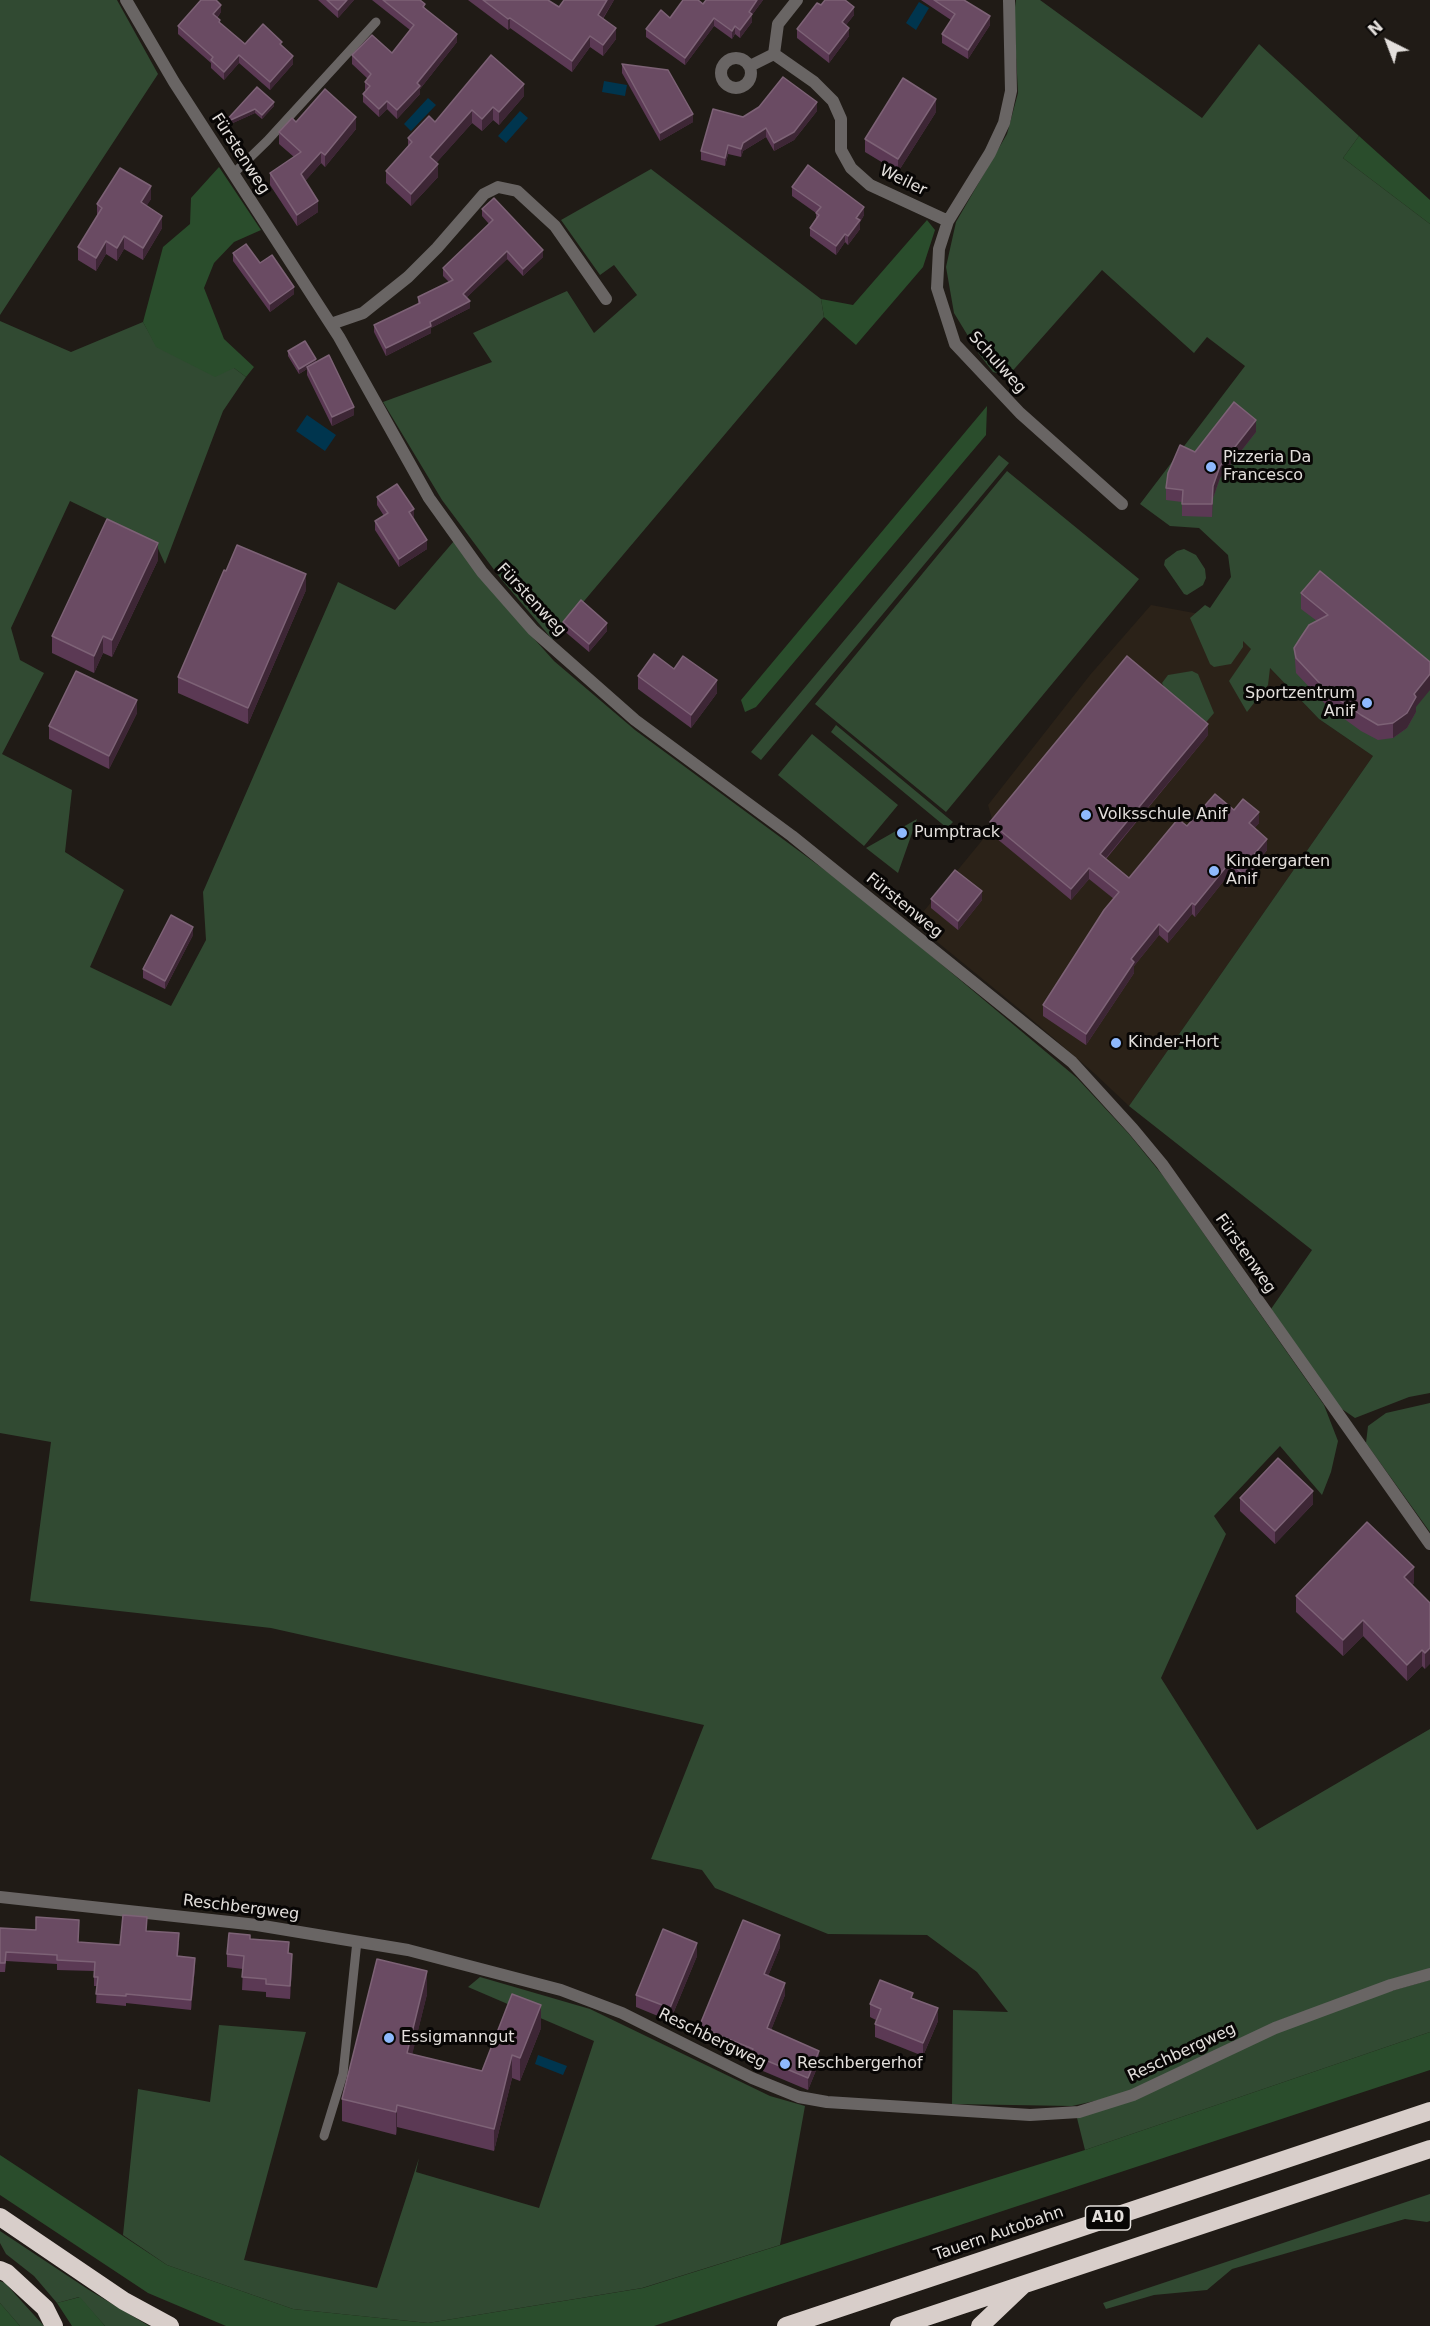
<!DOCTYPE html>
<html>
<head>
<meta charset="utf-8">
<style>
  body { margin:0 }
  #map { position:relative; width:1430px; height:2326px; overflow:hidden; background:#201b16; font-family:"DejaVu Sans",sans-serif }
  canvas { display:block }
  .north { position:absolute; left:1358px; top:12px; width:60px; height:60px; -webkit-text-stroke:4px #080605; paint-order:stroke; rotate:318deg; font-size:16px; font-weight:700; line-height:24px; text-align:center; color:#e3dfdc }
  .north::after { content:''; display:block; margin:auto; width:21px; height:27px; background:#e3dfdc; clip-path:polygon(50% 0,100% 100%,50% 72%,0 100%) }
</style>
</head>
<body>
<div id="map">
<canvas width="1430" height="2326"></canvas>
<div class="north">N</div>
</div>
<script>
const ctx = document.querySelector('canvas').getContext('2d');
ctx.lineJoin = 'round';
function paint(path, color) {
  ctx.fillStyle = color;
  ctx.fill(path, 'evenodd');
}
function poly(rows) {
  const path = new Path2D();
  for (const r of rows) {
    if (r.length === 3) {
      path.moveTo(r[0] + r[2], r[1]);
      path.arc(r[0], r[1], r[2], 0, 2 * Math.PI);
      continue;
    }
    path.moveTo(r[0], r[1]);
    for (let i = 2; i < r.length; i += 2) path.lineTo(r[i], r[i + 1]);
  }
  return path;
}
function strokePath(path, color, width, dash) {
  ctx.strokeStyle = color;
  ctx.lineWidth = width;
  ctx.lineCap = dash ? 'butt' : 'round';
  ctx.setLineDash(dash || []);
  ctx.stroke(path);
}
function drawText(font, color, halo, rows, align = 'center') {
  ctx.font = font + ' "DejaVu Sans",sans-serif';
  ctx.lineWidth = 6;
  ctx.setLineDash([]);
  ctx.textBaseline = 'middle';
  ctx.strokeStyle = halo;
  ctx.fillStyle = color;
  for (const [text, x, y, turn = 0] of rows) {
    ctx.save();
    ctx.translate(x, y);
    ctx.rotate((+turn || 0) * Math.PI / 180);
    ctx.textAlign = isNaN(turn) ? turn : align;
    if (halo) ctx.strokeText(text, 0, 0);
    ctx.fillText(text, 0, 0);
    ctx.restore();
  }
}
paint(poly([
  [1151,605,1205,615,1243,640,1319,719,1373,756,1129,1106,1094,1073,1023,1012,914,923,994,826,988,805,1090,675]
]), '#2b2218');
paint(poly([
  [0,0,117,0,158,74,0,315],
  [1016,0,1040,0,1202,118,1259,44,1359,136,1343,158,1430,224,1430,1393,1409,1397,1355,1418,1339,1407,1271,1309,1312,1250,1129,1106,1373,756,1319,719,1270,668,1268,685,1247,712,1229,681,1251,649,1243,641,1243,647,1231,664,1214,667,1210,664,1190,618,1205,605,1210,608,1231,577,1228,555,1199,528,1170,526,1140,504,1245,366,1207,337,1194,353,1102,270,1008,376,993,372,979,354,954,313,946,267,956,222,1007,134,1018,93,1014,14],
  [651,169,821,299,824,317,552,639,501,579,442,500,383,402,492,362,473,333,567,291,594,333,637,295,614,265,600,275,561,220],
  [0,321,71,352,143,322,157,347,234,368,246,377,223,411,165,564,155,542,70,501,11,628,20,660,44,673,2,754,72,790,65,852,124,890,90,967,171,1006,206,940,203,892,338,582,395,610,454,541,494,594,554,661,635,730,860,896,1077,1078,1129,1134,1164,1177,1324,1405,1338,1441,1331,1472,1322,1495,1280,1446,1214,1516,1226,1534,1161,1678,1257,1830,1430,1729,1430,1969,1400,1977,1275,2022,1160,2078,1117,2096,1072,2106,952,2104,953,2010,1008,2012,977,1972,927,1935,828,1934,715,1888,702,1870,651,1859,704,1725,271,1628,30,1601,51,1442,0,1433],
  [999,455,1009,463,761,760,751,752],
  [1007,471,1139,579,946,812,815,704],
  [1184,549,1196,555,1205,569,1206,578,1203,585,1187,595,1184,594,1164,565,1165,560,1177,551],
  [1192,671,1198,674,1214,713,1202,727,1164,687,1162,683,1168,675],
  [836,725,953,822,947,828,831,732],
  [812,734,898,805,864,846,778,775],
  [917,819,898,873,866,848],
  [1430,1403,1430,1532,1366,1443,1368,1426,1386,1413],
  [480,1977,590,2009,770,2096,805,2106,780,2245,642,2288,428,2323,293,2309,167,2265,123,2235,138,2089,210,2102,219,2025,306,2032,244,2260,377,2288,419,2158,416,2172,539,2208,594,2041,468,1987],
  [1430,1980,1430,2032,1085,2150,1077,2118,1262,2037,1373,1996],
  [1430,2194,1430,2221,1427,2222,1405,2219,1232,2269,1207,2290,1154,2295,1106,2309,1103,2303],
  [0,2231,89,2290,149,2326,105,2326,79,2297,57,2303,34,2276,6,2254,0,2243],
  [0,2281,5,2283,44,2326,20,2326,0,2303]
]), '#314a32');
paint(poly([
  [1359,136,1430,200,1430,224,1343,158],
  [219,167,261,230,234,242,214,263,204,288,224,339,254,367,246,377,234,368,215,377,156,347,143,322,163,247,190,224,191,198],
  [927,220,935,230,923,267,856,345,824,317,821,299,853,305],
  [987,406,986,435,756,707,745,712,741,700],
  [1430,2032,1430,2070,654,2326,226,2326,148,2293,0,2195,0,2155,167,2265,293,2309,428,2323,643,2288,1085,2150],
  [80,2297,105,2326,72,2326,57,2303],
  [0,2303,20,2326,0,2326]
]), '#2a4d2c');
paint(poly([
  [919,2,929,8,916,30,906,23],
  [604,81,627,85,625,96,602,92],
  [428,98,436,105,411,131,404,124],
  [520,111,528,118,506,143,498,136],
  [307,415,336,435,325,451,296,431],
  [538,2055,567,2066,563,2075,535,2064]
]), '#00354e');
strokePath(poly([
  [233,174,267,141,376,22],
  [324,2136,343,2074,357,1941]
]), '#696564', 9);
strokePath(poly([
  [126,0,174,82,339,337,429,498,482,572,533,630,635,720,792,836,1072,1062,1133,1129,1162,1164,1430,1544],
  [797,0,778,24,774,54,814,82,833,101,841,119,841,150,851,168,870,185,948,221],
  [1009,0,1011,91,1004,123,990,153,948,221,939,249,937,288,955,344,1020,413,1122,504],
  [736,73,15],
  [750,66,774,54],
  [331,324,363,313,408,277,437,248,484,194,498,187,517,191,555,226,606,299],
  [0,1897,257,1925,408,1950,561,1990,622,2013,752,2078,799,2097,827,2102,1030,2115,1079,2112,1133,2095,1275,2028,1391,1985,1430,1974]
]), '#696564', 12);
strokePath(poly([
  [0,2217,124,2301,170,2326],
  [0,2270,7,2273,45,2308,54,2326],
  [786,2326,1430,2111],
  [899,2326,1430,2149],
  [980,2326,1022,2286]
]), '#d8ceca', 18);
paint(poly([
  [318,0,354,0,338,18],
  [372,0,420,0,425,8,457,42,420,89,420,94,397,119,387,109,379,117,363,102,363,94,366,91,365,90,365,82,368,79,352,64,352,55,392,53,410,30],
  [468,0,548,0,559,7,614,0,603,19,616,39,603,56,590,47,572,72,510,28,508,30],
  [706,0,763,0,752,15,752,22,740,38,735,34,732,39,714,26,685,65,646,37,646,29,703,4],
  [921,0,964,0,990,25,968,59,942,43,942,34,951,20],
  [821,5,854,15,846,25,849,36,829,63,797,38,797,29],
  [221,12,217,18,220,23,245,44,282,46,293,64,270,90,239,63,224,80,211,68,211,63,178,34,178,26],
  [622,64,693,122,660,141,622,73],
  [257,87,274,106,262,119,255,113,224,127],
  [524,96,499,125,493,120,482,131,472,123,436,163,438,177,411,206,386,183,386,171,408,146,408,138,435,122],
  [817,111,794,140,774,151,766,137,743,151,741,157,728,154,725,166,701,160,701,151,743,117],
  [936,112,898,172,865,152,865,139],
  [296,122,356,129,325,167,321,163,305,181,318,212,297,226,270,185,270,173,294,157,279,144,279,132],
  [792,187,864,215,860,222,860,229,848,245,845,242,836,255,810,236,810,228,816,218,816,213,792,196],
  [151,199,146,206,162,228,143,260,124,249,117,261,106,254,96,271,78,260,78,247,97,216,97,204],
  [482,209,543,257,523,276,507,259,467,297,470,308,431,328,431,333,386,356,374,332,374,325,418,304,418,297,449,282,443,276,443,268,489,224,482,216],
  [233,253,260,263,294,294,270,312,233,261],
  [288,351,316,362,354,415,332,426,307,375,307,369,299,374,288,356],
  [1256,432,1220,478,1213,498,1212,517,1182,516,1182,502,1166,500,1166,488,1195,452],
  [377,497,414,518,427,549,399,567,375,530,375,521,384,516,377,505],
  [158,560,112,657,103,653,94,673,52,653,52,636],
  [1320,571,1416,707,1416,712,1407,728,1393,738,1378,740,1361,731,1328,707,1296,673,1294,648,1317,621,1301,609,1301,593],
  [306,590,248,724,178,693,178,677],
  [563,622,607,631,589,652,563,630],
  [674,669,717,693,691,728,638,689,638,676],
  [137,713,109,769,49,739,49,726],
  [1208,735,1106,859,1129,878,1187,826,1234,810,1259,823,1254,828,1267,850,1257,863,1258,875,1246,888,1230,873,1195,917,1192,914,1168,943,1159,935,1134,966,1134,973,1086,1045,1043,1016,1043,1005,1114,899,1089,879,1071,900,990,833,990,822],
  [931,899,982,900,958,930,931,908],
  [193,935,165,989,143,978,143,969],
  [1240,1498,1313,1504,1275,1544,1240,1511],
  [1414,1583,1412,1585,1430,1603,1425,1669,1422,1666,1407,1681,1363,1636,1343,1656,1296,1612,1296,1596],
  [0,1928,78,1942,120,1945,147,1931,179,1943,178,1956,195,1967,191,2010,126,2003,126,2006,96,2003,97,1986,94,1986,94,1971,57,1970,57,1964,6,1961,5,1972,0,1972],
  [250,1939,289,1953,292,1967,290,1999,266,1997,266,1992,242,1990,243,1969,227,1967,227,1954],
  [780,1947,768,1976,785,1995,771,2030,819,2063,808,2090,751,2066,751,2060,699,2038,699,2027],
  [697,1956,670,2021,636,2007,636,1995],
  [427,1994,412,2054,482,2071,541,2028,520,2081,512,2078,494,2151,397,2127,396,2135,342,2121,342,2099],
  [913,1999,938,2021,923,2056,875,2037,875,2024,876,2020,870,2017,870,2004]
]), '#5b3954');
paint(poly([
  [347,0,354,0,338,18,338,10],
  [607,0,614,0,598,26,598,15],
  [757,0,763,0,752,15,752,22,740,38,740,30,749,12],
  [221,5,221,12,213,22,213,14],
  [854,7,854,15,842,30,842,22],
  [990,16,990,25,968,59,968,50],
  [510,18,510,28,508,30,508,19],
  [714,18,714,26,685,65,685,58],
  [735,26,735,34,732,39,732,31],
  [616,28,616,39,603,56,603,45],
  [849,28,849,36,829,63,829,54],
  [457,34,457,42,420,89,420,94,397,119,397,110],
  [590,36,590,47,572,72,572,61],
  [239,55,239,63,224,80,224,72],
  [293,56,293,64,270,90,270,82],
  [524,84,524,96,499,125,499,112],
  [936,99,936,112,898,172,898,159],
  [387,101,387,109,379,117,379,109],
  [274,102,274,106,262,119,262,115],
  [817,102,817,111,794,140,774,151,774,143],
  [493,107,493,120,482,131,482,119],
  [255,109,255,113,224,127,224,123],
  [472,110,472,123,430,170,430,157],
  [693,114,693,122,660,141,660,133],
  [356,117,356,129,325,167,325,155],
  [766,128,766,137,743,151,741,157,741,149,743,143],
  [728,145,728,154,725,166,725,158],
  [321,152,321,163,301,186,301,174],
  [438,164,438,177,411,206,411,194],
  [151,186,151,199,141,215,141,202],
  [318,201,318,212,297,226,297,215],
  [864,207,864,215,860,222,860,229,848,245,848,236,856,218],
  [162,216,162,228,143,260,143,248],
  [845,234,845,242,836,255,836,246],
  [124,236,124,249,117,261,117,248],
  [106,241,106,254,96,271,96,258],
  [543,250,543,257,523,276,523,269],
  [507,251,507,259,463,301,463,294],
  [294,287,294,294,270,312,270,304],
  [470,301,470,308,431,328,431,333,386,356,386,348,430,322],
  [316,359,316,363,307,367,307,369,299,374,299,369],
  [354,407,354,415,332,426,332,417],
  [1256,420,1256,432,1220,478,1213,498,1212,517,1213,486,1220,466],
  [414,509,414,518,409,521,409,512],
  [427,540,427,549,399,567,399,559],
  [158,543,158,560,112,657,112,640],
  [306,574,306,590,248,724,248,708],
  [607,623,607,631,589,652,589,644],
  [103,636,103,653,94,673,94,656],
  [1430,674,1430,690,1416,707,1416,712,1407,728,1393,738,1393,723,1414,694],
  [717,680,717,693,691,728,691,715],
  [137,700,137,713,109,769,109,756],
  [1208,724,1208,735,1100,865,1100,854],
  [1259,812,1259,823,1249,835,1249,823],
  [1267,839,1267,850,1251,869,1251,858],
  [1230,862,1230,873,1195,917,1195,905],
  [1258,864,1258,875,1246,888,1246,877],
  [1089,868,1089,879,1071,900,1071,889],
  [982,891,982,900,958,930,958,921],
  [1192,903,1192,914,1168,943,1168,932],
  [1159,924,1159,935,1134,966,1134,973,1086,1045,1086,1034,1131,959],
  [193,927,193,935,165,989,165,981],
  [1313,1491,1313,1504,1275,1544,1275,1531],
  [1414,1567,1414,1583,1404,1593,1404,1577],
  [1363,1620,1363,1636,1343,1656,1343,1640],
  [1430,1648,1430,1664,1425,1669,1425,1653],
  [1422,1650,1422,1666,1407,1681,1407,1665],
  [780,1935,780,1947,764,1986,764,1974],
  [697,1943,697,1956,670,2021,670,2008],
  [292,1954,292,1967,290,1999,290,1986],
  [195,1958,195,1967,191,2010,191,2000],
  [427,1971,427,1994,407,2076,407,2053],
  [785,1983,785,1995,767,2040,767,2028],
  [541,2005,541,2028,520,2081,520,2058],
  [938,2008,938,2021,923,2056,923,2043],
  [819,2051,819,2063,808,2090,808,2078],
  [512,2055,512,2078,494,2151,494,2129],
  [397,2105,397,2127,396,2135,396,2112]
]), '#3d2635');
const building = poly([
  [201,0,216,0,221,5,213,14,220,20,219,22,245,44,263,24,282,42,280,44,293,56,270,82,239,55,224,72,211,60,213,57,178,26,201,0],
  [327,0,347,0,338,10,327,0],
  [383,0,420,0,425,4,423,7,457,34,417,83,420,86,397,110,387,101,379,109,363,94,370,86,365,82,371,74,352,55,372,35,392,53,414,25,383,0],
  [483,0,548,0,559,7,564,0,607,0,598,15,616,28,603,45,590,36,572,61,510,18,508,19,483,0],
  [683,0,698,0,703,4,706,0,757,0,749,12,752,14,740,30,735,26,732,31,714,18,685,58,646,29,661,10,670,18,683,0],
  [825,0,845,0,854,7,842,22,849,28,829,54,797,29,817,3,821,5,825,0],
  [934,0,964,0,990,16,968,50,942,34,955,14,934,0],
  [491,55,524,84,499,112,493,107,482,119,472,110,430,157,438,164,411,194,386,171,412,142,408,138,429,116,435,122,491,55],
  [622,64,668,70,693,114,660,133,622,64],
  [783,77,817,102,794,132,774,143,766,128,743,143,741,149,728,145,725,158,701,151,713,109,743,117,759,107,783,77],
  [903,78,936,99,898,159,865,139,903,78],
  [257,87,274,102,262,115,255,109,224,123,257,87],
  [325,89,356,117,325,155,321,152,301,174,318,201,297,215,270,173,301,152,279,132,292,118,296,122,325,89],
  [808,165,864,207,856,218,860,220,848,236,845,234,836,246,810,228,819,215,816,213,821,207,792,187,808,165],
  [120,168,151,186,141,202,162,216,143,248,124,236,117,248,106,241,96,258,78,247,102,208,97,204,120,168],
  [494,198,543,250,523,269,507,251,463,294,470,301,430,322,431,326,386,348,374,325,420,303,418,297,453,280,443,268,493,220,482,209,494,198],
  [246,244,260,263,272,255,294,287,270,304,233,253,246,244],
  [305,341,316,359,299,369,288,351,305,341],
  [329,355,354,407,332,417,307,367,329,355],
  [1234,402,1256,420,1220,466,1213,486,1212,504,1182,504,1183,490,1166,488,1168,473,1180,445,1195,452,1234,402],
  [397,484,414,509,409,512,427,540,399,559,375,521,388,513,377,497,397,484],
  [107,519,158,543,112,640,103,636,94,656,52,636,107,519],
  [237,545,306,574,248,708,178,677,224,570,226,571,237,545],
  [1320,571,1430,662,1430,674,1414,694,1416,697,1407,713,1393,723,1378,725,1361,715,1328,692,1296,658,1294,648,1301,637,1309,625,1328,615,1301,593,1320,571],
  [581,600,607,623,589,644,563,622,581,600],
  [654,654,674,669,683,656,717,680,691,715,638,676,654,654],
  [1127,656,1208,724,1100,854,1129,878,1178,819,1187,826,1215,794,1234,810,1243,799,1259,812,1249,823,1267,839,1251,858,1258,864,1246,877,1230,862,1195,905,1192,903,1168,932,1159,924,1131,959,1134,962,1086,1034,1043,1005,1104,910,1119,892,1089,868,1071,889,990,822,1127,656],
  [76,671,137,700,109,756,49,726,76,671],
  [955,870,982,891,958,921,931,899,955,870],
  [171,915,193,927,165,981,143,969,171,915],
  [1278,1458,1313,1491,1275,1531,1240,1498,1278,1458],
  [1367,1522,1414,1567,1404,1577,1430,1603,1430,1648,1425,1653,1422,1650,1407,1665,1363,1620,1343,1640,1296,1596,1367,1522],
  [123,1915,147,1917,146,1931,179,1933,177,1956,195,1958,191,2000,126,1994,126,1996,96,1994,98,1977,94,1977,95,1962,57,1960,57,1955,6,1952,5,1963,0,1963,0,1928,36,1930,36,1917,79,1920,78,1942,120,1945,123,1915],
  [743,1920,780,1935,764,1974,785,1983,767,2028,819,2051,808,2078,751,2054,753,2049,699,2027,743,1920],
  [663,1929,697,1943,670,2008,636,1995,663,1929],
  [229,1933,250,1935,250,1939,289,1942,288,1953,292,1954,290,1986,266,1984,266,1979,242,1977,244,1956,227,1954,229,1933],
  [377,1959,427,1971,407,2053,482,2071,512,1994,541,2005,520,2058,512,2055,494,2129,397,2105,396,2112,342,2099,377,1959],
  [880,1980,913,1993,911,1998,938,2008,923,2043,875,2024,881,2009,870,2004,880,1980]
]);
paint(building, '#6a4b63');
strokePath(building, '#7d6276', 1.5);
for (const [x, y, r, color] of [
  [1211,467,6,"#8eb9fd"],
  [1367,703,6,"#8eb9fd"],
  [1086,815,6,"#8eb9fd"],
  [902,833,6,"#8eb9fd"],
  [1214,871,6,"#8eb9fd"],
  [1116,1043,6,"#8eb9fd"],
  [389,2038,6,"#8eb9fd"],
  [785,2064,6,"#8eb9fd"]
]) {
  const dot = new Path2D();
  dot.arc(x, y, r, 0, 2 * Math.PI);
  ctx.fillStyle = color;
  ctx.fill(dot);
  strokePath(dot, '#080605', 2);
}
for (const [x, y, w] of [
  [1108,2218,45]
]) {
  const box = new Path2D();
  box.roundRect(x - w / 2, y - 12, w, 24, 4.5);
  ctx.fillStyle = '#080605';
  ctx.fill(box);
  strokePath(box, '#e3dfdc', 1.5);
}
drawText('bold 15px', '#e3dfdc', null, [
  ["A10",1108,2218]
]);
drawText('16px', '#e3dfdc', '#080605', [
  ["Fürstenweg",240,154,57],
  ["Weiler",903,181,26],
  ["Schulweg",997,363,48],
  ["Fürstenweg",531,600,47],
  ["Fürstenweg",904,906,39],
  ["Fürstenweg",1245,1254,55],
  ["Reschbergweg",241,1908,7],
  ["Reschbergweg",712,2039,26],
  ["Reschbergweg",1182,2053,-25],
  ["Tauern Autobahn",999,2234,-19]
]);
drawText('16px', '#e3dfdc', '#080605', [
  ["Pizzeria Da",1223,458],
  ["Francesco",1223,476],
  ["Sportzentrum",1355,694,"right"],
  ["Anif",1355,712,"right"],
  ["Volksschule Anif",1098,815],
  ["Pumptrack",914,833],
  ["Kindergarten",1226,862],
  ["Anif",1226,880],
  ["Kinder-Hort",1128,1043],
  ["Essigmanngut",401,2038],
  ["Reschbergerhof",797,2064]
], 'left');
</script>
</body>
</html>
